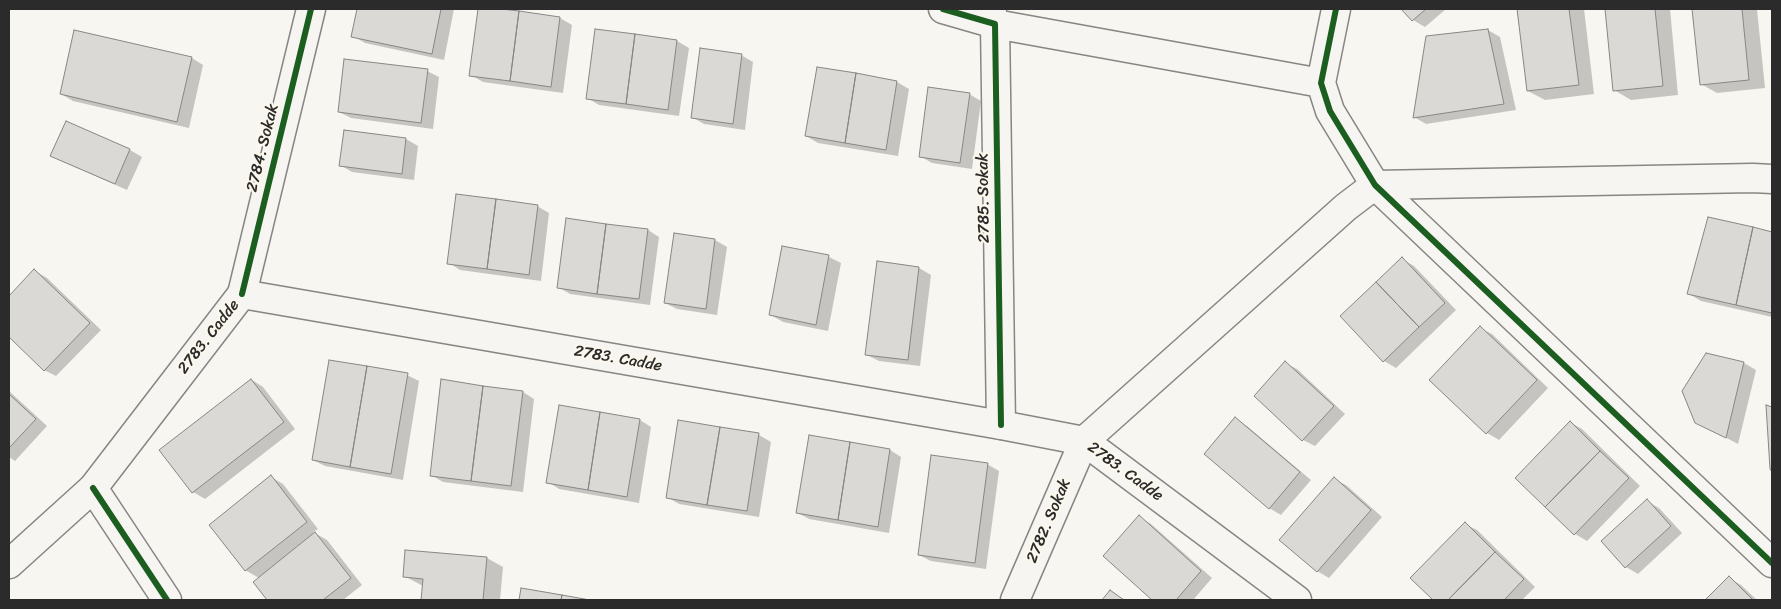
<!DOCTYPE html>
<html>
<head>
<meta charset="utf-8">
<style>
  body { margin:0 }
  #map { position:relative; width:1781px; height:609px; overflow:hidden; background:#f8f6f0; font-family:Sriracha,sans-serif }
  canvas { display:block }
  .frame { position:absolute; inset:0; border:10px solid #2b2b2b; pointer-events:none }
</style>
</head>
<body>
<div id="map">
<canvas width="1781" height="609"></canvas>
<div class="frame"></div>
</div>
<script>
const ctx = document.querySelector('canvas').getContext('2d');
ctx.lineJoin = 'round';
function paint(path, color) {
  ctx.fillStyle = color;
  ctx.fill(path, 'evenodd');
}
function poly(rows) {
  const path = new Path2D();
  for (const r of rows) {
    path.moveTo(r[0], r[1]);
    for (let i = 2; i < r.length; i += 2) path.lineTo(r[i], r[i + 1]);
  }
  return path;
}
function strokePath(path, color, width, dash) {
  ctx.strokeStyle = color;
  ctx.lineWidth = width;
  ctx.lineCap = dash ? 'butt' : 'round';
  ctx.setLineDash(dash || []);
  ctx.stroke(path);
}
function drawText(font, color, halo, rows, align = 'center') {
  ctx.font = font + ' Sriracha,sans-serif';
  ctx.lineWidth = 4.5;
  ctx.setLineDash([]);
  ctx.textBaseline = 'middle';
  ctx.strokeStyle = halo;
  ctx.fillStyle = color;
  for (const [text, x, y, turn = 0] of rows) {
    ctx.save();
    ctx.translate(x, y);
    ctx.rotate((+turn || 0) * Math.PI / 180);
    ctx.textAlign = isNaN(turn) ? turn : align;
    if (halo) ctx.strokeText(text, 0, 0);
    ctx.fillText(text, 0, 0);
    ctx.restore();
  }
}
paint(poly([
  [359,9,454,9,444,60,365,43,353,36],
  [480,9,493,9,560,18,572,25,563,93,483,82,471,75],
  [1403,9,1446,9,1425,27,1413,20],
  [1518,9,1584,9,1594,94,1545,100,1528,91],
  [1606,9,1670,9,1678,95,1631,100,1614,90],
  [1693,9,1757,9,1765,88,1717,93,1701,84],
  [1488,30,1500,37,1516,110,1426,124,1414,117],
  [677,41,689,48,679,116,599,105,587,98],
  [741,55,753,62,745,130,704,124,692,117],
  [192,58,203,65,189,128,73,101,61,94],
  [818,68,897,82,909,89,898,156,818,143,806,136],
  [427,71,439,77,433,129,351,118,339,112],
  [969,94,981,101,972,169,932,163,920,156],
  [66,122,130,150,142,157,127,190,64,162,52,155],
  [345,131,406,139,418,146,414,180,352,172,340,165],
  [537,206,549,213,541,281,460,270,449,263],
  [1709,218,1772,233,1772,317,1701,301,1689,294],
  [648,230,659,237,650,305,570,294,558,287],
  [715,240,727,247,717,315,677,309,665,303],
  [783,248,829,257,841,263,828,331,783,322,771,315],
  [1402,259,1414,266,1456,310,1396,368,1384,361,1342,316],
  [919,268,931,275,920,366,879,361,867,355],
  [35,271,47,278,101,330,56,376,44,370,9,336,9,298],
  [1480,328,1492,334,1548,388,1499,440,1487,433,1431,380],
  [1706,354,1744,363,1756,370,1738,444,1696,422],
  [1285,363,1297,369,1345,414,1315,446,1303,440],
  [407,375,419,381,403,480,325,466,313,460],
  [252,380,263,387,295,429,205,499,193,492],
  [9,391,47,426,15,461,9,457],
  [523,392,534,399,523,492,443,482,431,475],
  [1767,407,1772,408,1772,470,1771,469],
  [1236,419,1247,426,1311,480,1281,515,1269,508],
  [640,420,651,427,639,503,559,489,548,482],
  [679,421,759,435,771,442,759,517,679,504,667,497],
  [1570,422,1582,429,1640,486,1587,541,1575,534],
  [890,450,901,457,889,533,809,519,798,513],
  [987,464,999,471,986,569,931,561,919,555],
  [271,477,283,484,318,529,313,532,327,540,362,585,343,600,269,600,254,582,259,578,245,570],
  [1334,479,1346,485,1382,517,1329,578,1317,571],
  [1647,501,1659,508,1682,533,1638,574,1626,567,1603,541],
  [1139,517,1151,524,1212,578,1193,600,1154,600,1105,556],
  [1465,524,1477,530,1535,587,1522,600,1435,600,1412,578],
  [487,558,503,567,500,600,422,600,423,586,404,576],
  [1729,578,1741,585,1757,600,1707,600],
  [522,590,583,600,520,600]
]), '#0003');
const building = poly([
  [357,9,441,9,432,54,351,37,357,9],
  [478,9,502,9,519,11,510,81,469,76,478,9],
  [1401,9,1426,9,1412,21,1401,9],
  [1517,9,1569,9,1579,85,1527,91,1517,9],
  [1605,9,1655,9,1663,86,1613,91,1605,9],
  [1692,9,1742,9,1749,80,1700,85,1692,9],
  [519,11,560,17,551,87,510,81,519,11],
  [595,29,635,34,626,104,586,99,595,29],
  [1488,29,1504,104,1413,118,1426,36,1488,29],
  [74,30,192,57,177,122,60,94,74,30],
  [635,34,677,40,668,110,626,104,635,34],
  [700,48,742,54,733,124,691,118,700,48],
  [344,59,428,69,421,123,338,112,344,59],
  [817,67,856,73,845,143,805,136,817,67],
  [856,73,897,81,886,150,845,143,856,73],
  [928,87,970,93,960,163,919,157,928,87],
  [66,121,130,149,115,184,50,156,66,121],
  [344,130,406,138,402,174,339,166,344,130],
  [456,194,496,199,487,269,447,264,456,194],
  [496,199,538,205,529,275,487,269,496,199],
  [1708,217,1753,227,1736,305,1687,294,1708,217],
  [566,218,606,224,597,294,557,288,566,218],
  [606,224,648,229,639,299,597,294,606,224],
  [1753,227,1772,232,1772,313,1736,305,1753,227],
  [674,233,715,239,706,309,664,303,674,233],
  [782,246,829,255,816,325,769,315,782,246],
  [1402,257,1445,303,1419,327,1376,282,1402,257],
  [877,261,919,267,908,360,865,355,877,261],
  [34,269,90,323,44,371,9,337,9,296,34,269],
  [1376,282,1419,327,1383,362,1340,316,1376,282],
  [1480,326,1537,380,1486,434,1429,380,1480,326],
  [1706,353,1744,362,1726,438,1695,423,1682,391,1706,353],
  [329,360,367,366,350,467,312,460,329,360],
  [1285,361,1334,406,1302,441,1254,396,1285,361],
  [367,366,408,373,391,474,350,467,367,366],
  [251,379,284,422,192,493,159,450,251,379],
  [441,379,483,386,471,481,430,476,441,379],
  [483,386,523,391,511,486,471,481,483,386],
  [9,394,36,419,9,448,9,394],
  [559,405,600,412,588,490,546,483,559,405],
  [1766,405,1772,407,1772,472,1770,469,1766,405],
  [600,412,640,419,627,497,588,490,600,412],
  [1235,417,1300,472,1269,509,1204,454,1235,417],
  [678,420,720,427,707,505,666,498,678,420],
  [1570,421,1600,451,1545,507,1515,478,1570,421],
  [720,427,759,433,747,511,707,505,720,427],
  [809,435,850,442,838,520,796,513,809,435],
  [850,442,890,449,878,527,838,520,850,442],
  [1600,451,1629,478,1574,535,1545,507,1600,451],
  [931,455,988,463,975,563,918,555,931,455],
  [271,475,307,522,245,571,209,525,271,475],
  [1334,477,1371,510,1317,572,1279,540,1334,477],
  [1647,499,1671,526,1625,568,1601,541,1647,499],
  [1139,515,1201,571,1176,600,1152,600,1103,556,1139,515],
  [1465,522,1495,552,1448,600,1433,600,1410,578,1465,522],
  [315,532,351,578,323,600,267,600,253,582,315,532],
  [405,550,487,557,483,600,421,600,423,579,403,577,405,550],
  [1495,552,1524,579,1504,600,1448,600,1495,552],
  [1729,576,1753,600,1705,600,1729,576],
  [521,588,562,595,561,600,519,600,521,588],
  [1110,590,1124,600,1102,600,1110,590],
  [562,595,590,600,561,600,562,595]
]);
paint(building, '#dbd9d6');
strokePath(building, '#878684', 1);
const street = poly([
  [943,9,995,24,1001,425],
  [991,9,995,24,1321,83],
  [1336,9,1321,83,1330,111,1375,185,1772,563],
  [242,294,311,9],
  [93,488,167,600],
  [1015,600,1084,441]
]);
const secondary = poly([
  [1084,441,1346,207,1375,185,1753,178,1772,179],
  [9,564,93,488,242,294,1001,425,1084,441,1297,600]
]);
strokePath(street, '#878684', 31);
strokePath(secondary, '#878684', 31);
strokePath(street, '#f6f5f1', 28);
strokePath(secondary, '#f6f5f1', 28);
strokePath(poly([
  [943,9,995,24,1001,425],
  [1336,9,1321,83,1330,111,1375,185,1772,563],
  [242,294,311,9],
  [93,488,167,600]
]), '#1b5e20', 6);
drawText('16px', '#2b2b2b', '#fbf7ec', [
  ["2784. Sokak",263,148,-76],
  ["2785. Sokak",984,198,-91],
  ["2783. Cadde",209,337,-52],
  ["2783. Cadde",618,359,10],
  ["2783. Cadde",1125,472,36],
  ["2782. Sokak",1049,521,-67]
]);
</script>
</body>
</html>
